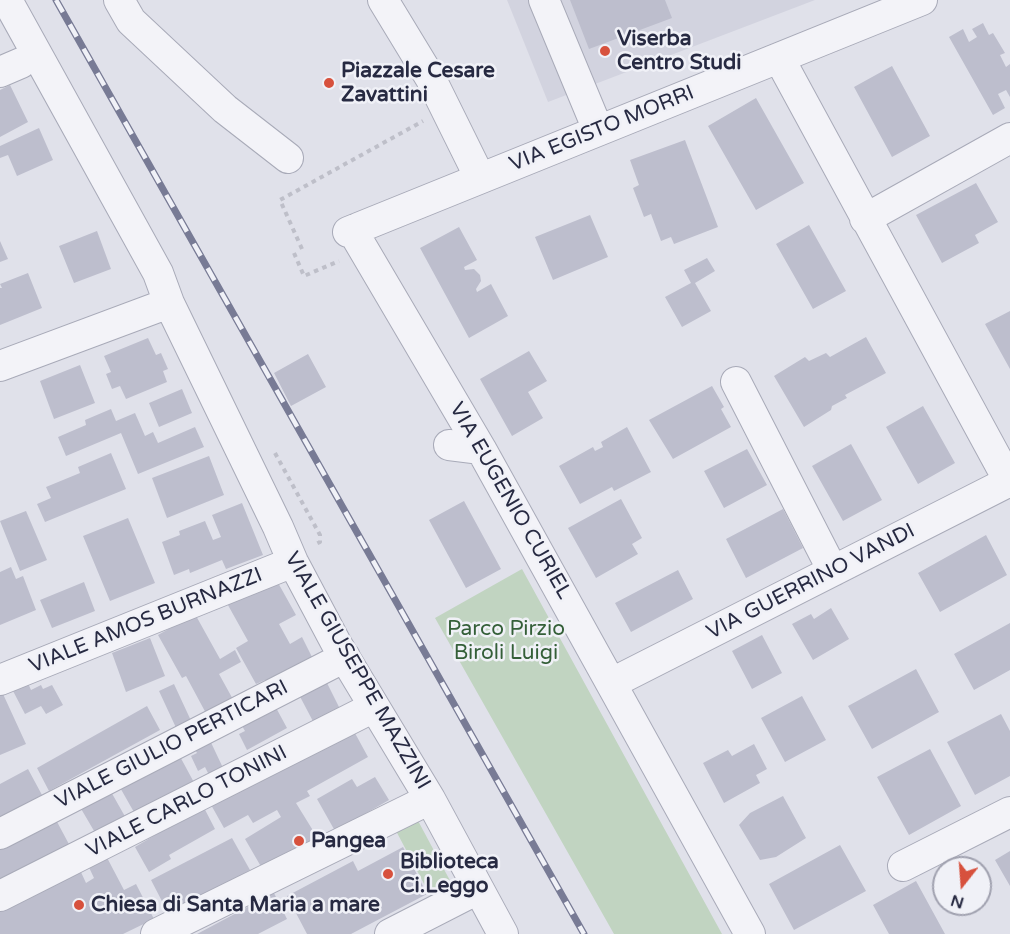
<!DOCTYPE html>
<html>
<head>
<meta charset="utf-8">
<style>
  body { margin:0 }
  #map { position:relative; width:1010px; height:934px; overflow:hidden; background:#e0e1ea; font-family:"Varela Round",sans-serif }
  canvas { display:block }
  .north { position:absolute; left:932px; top:856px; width:60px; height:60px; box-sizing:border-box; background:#f0f1f7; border:2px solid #a0a1af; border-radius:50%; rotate:197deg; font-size:16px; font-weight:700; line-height:24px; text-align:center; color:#272a42 }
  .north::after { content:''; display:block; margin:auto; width:21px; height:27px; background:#d7513d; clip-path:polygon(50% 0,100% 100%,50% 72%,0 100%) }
</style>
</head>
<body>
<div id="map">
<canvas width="1010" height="934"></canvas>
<div class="north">N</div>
</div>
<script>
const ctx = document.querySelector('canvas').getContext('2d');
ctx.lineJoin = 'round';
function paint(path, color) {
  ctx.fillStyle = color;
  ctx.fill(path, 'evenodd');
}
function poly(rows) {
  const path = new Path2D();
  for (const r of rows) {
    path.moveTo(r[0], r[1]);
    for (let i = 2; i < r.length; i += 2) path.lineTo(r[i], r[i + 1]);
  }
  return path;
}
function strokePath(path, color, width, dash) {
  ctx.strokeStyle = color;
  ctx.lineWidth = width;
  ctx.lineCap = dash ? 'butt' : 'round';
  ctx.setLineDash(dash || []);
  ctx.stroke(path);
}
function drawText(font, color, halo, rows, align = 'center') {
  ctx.font = font + ' "Varela Round",sans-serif';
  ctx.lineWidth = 5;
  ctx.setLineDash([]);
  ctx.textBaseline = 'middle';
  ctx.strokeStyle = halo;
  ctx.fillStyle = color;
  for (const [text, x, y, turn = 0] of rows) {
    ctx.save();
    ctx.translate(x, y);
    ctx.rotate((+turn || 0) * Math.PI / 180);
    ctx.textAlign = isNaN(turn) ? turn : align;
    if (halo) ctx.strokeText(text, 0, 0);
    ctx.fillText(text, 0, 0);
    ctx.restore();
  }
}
paint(poly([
  [507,0,815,0,548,102]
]), '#d2d3df');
paint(poly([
  [522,569,722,934,614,934,435,618],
  [416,817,454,888,432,899,395,829]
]), '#c1d4c1');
paint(poly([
  [570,0,665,0,672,18,589,49],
  [983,23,989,35,993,33,1005,53,1000,55,1006,67,1010,64,1010,97,1006,90,998,94,1005,108,993,115,949,37,963,29,969,42,977,37,972,29],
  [892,66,930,136,892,157,854,87],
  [10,85,28,122,0,137,0,90],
  [756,98,804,183,756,210,708,126],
  [39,128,53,160,17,176,8,155,0,158,0,146],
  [685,140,718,227,674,244,671,237,661,241,651,214,644,217,633,188,639,185,630,160],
  [976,183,998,222,975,235,979,243,942,263,916,215],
  [590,215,608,257,553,280,535,237],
  [809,225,846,291,813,309,776,244],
  [459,227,477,260,464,267,465,270,474,269,480,275,481,281,476,289,477,292,491,284,508,316,469,338,420,248],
  [97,231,111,269,74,283,59,246],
  [0,241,8,259,0,262],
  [707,258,715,271,695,283,711,311,682,327,665,297,691,283,684,270],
  [28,273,42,308,0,325,0,288,2,288,0,284],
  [1010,311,1010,369,985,324],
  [866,337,886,373,845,395,847,398,832,406,831,410,804,427,774,376,805,357,809,361,826,353,830,357],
  [148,338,156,355,161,353,168,369,163,371,167,382,126,399,120,386,112,389,106,374,111,372,104,356],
  [529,351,547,381,528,392,543,418,512,436,480,379],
  [308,354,326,387,291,406,274,373],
  [80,365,95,403,54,419,40,381],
  [712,386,724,407,721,409,731,427,673,459,649,420],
  [182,389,192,413,159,427,149,403],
  [923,406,955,463,918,484,886,427],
  [111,409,116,421,135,413,145,436,153,432,158,443,195,427,204,447,138,474,121,433,66,456,58,437,86,425,85,420],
  [627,427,651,472,614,491,612,487,580,504,559,466,593,447,595,451,603,447,601,442],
  [851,444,882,500,843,521,812,466],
  [747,449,767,485,724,508,704,471],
  [111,453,126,489,45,522,37,504,51,498,46,487,80,473,78,467],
  [209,456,224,495,167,518,152,478],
  [621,499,642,538,632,544,638,554,596,578,568,528],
  [464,501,501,569,466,588,429,520],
  [242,503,263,555,226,569,222,560,190,573,189,569,174,575,162,542,180,535,179,531,205,521,213,540,221,537,212,515],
  [783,509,803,548,746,578,726,539],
  [26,511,47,560,20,571,0,521],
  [128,518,155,583,110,601,83,536],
  [986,535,1007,575,940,612,918,573],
  [11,567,16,579,23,576,36,610,0,625,0,572],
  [678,570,693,599,631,632,615,603],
  [272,572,296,615,279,624,290,644,302,637,313,659,267,684,265,680,256,684,236,648,248,641,224,598],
  [84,582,95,611,52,628,40,600],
  [831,608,849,639,813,660,792,624,811,614,814,619],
  [195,614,220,659,235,650,241,662,219,674,235,703,208,717,186,676,182,678,158,635],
  [1010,623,1010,670,974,690,954,654],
  [762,635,782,673,752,689,732,651],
  [150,638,165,676,126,692,112,653],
  [916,669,939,712,872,749,848,706],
  [323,675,342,713,316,727,296,689],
  [27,681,31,690,41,685,43,689,52,685,63,705,46,714,41,706,25,714,12,689],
  [174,684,193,725,178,732,159,691],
  [3,694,26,744,0,755,0,695],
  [802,696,826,740,785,762,761,718],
  [274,704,287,728,247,750,239,734,245,731,239,721],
  [147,706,160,730,49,791,37,768],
  [1001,714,1010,731,1010,776,975,795,947,742],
  [350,724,368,757,307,791,310,796,296,803,317,837,263,870,245,839,281,817,277,810,253,823,248,815,224,828,210,803],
  [206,732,224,770,210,777,205,767,198,771,191,756,197,753,190,740],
  [754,744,767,769,756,775,760,783,724,803,703,763,728,750,732,756],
  [930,749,961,806,909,835,877,777],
  [177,751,197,788,139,821,118,784],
  [28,769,42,795,0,818,0,784],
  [375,777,389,800,335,831,317,799,352,779,357,787],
  [110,790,127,820,97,836,80,807],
  [783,796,806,838,776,857,760,860,739,825,750,813],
  [201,802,215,829,169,855,171,859,149,872,135,847,157,834,154,829],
  [55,818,71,848,0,885,0,842],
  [232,838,250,870,175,911,171,904,165,907,151,880],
  [840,845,866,891,794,930,769,884],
  [403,847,427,894,351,934,307,934,287,896,353,861,358,871],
  [103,850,124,890,136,884,154,919,123,934,0,934,0,911,80,870,86,883,94,878,85,859],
  [1010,851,1010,886,995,860],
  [916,881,945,934,889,934,873,905],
  [274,893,287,919,258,934,197,934]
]), '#bdbecd');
const minor = poly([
  [7,0,158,273,169,303,278,527,293,562,336,643,430,799,503,934],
  [119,0,131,21,225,109,288,158],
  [383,0,431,79,480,178],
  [544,0,598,130],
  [779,58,1010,483],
  [0,72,21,63],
  [865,219,1010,138],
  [358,228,358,240,481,449,750,934],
  [348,232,922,0],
  [0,366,169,303],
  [736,382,833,571],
  [449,445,481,449],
  [0,680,293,562],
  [612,683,1010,481],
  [0,834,345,657],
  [903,866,1010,812],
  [0,896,374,707],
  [156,934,430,799],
  [390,934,478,889]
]);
strokePath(minor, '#a8aab8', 32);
strokePath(poly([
  [302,249,280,200,423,121],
  [294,253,304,276,339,261],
  [275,453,320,535,320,542,314,545]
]), '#bebfc9', 4, [4.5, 4.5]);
strokePath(minor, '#f3f3f8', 30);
const rail = poly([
  [56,0,584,934]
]);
strokePath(rail, '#787b95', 7);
strokePath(rail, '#f0f1f7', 4.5, [14]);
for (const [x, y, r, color] of [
  [605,51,6,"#d7513d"],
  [329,83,6,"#d7513d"],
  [299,841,6,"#d7513d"],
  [388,874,6,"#d7513d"],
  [79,905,6,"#d7513d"]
]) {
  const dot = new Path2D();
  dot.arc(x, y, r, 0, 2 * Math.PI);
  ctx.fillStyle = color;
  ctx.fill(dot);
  strokePath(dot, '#f0f1f7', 2);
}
drawText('bold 21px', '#272a42', '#f0f1f7', [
  ["Viserba",617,39],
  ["Centro Studi",617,63],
  ["Piazzale Cesare",341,71],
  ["Zavattini",341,95],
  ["Pangea",311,841],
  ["Biblioteca",400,862],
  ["Ci.Leggo",400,886],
  ["Chiesa di Santa Maria a mare",91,905]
], 'left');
drawText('21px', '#272a42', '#f0f1f7', [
  ["VIA EGISTO MORRI",602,129,-22],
  ["VIA EUGENIO CURIEL",510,501,60],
  ["VIA GUERRINO VANDI",811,582,-27],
  ["VIALE AMOS BURNAZZI",146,621,-22],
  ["VIALE GIUSEPPE MAZZINI",357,671,60],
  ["VIALE GIULIO PERTICARI",172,745,-27],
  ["VIALE CARLO TONINI",187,802,-27]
]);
drawText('21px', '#345f38', '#f0f1f7', [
  ["Parco Pirzio",506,629],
  ["Biroli Luigi",506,653]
]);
</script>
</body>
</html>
